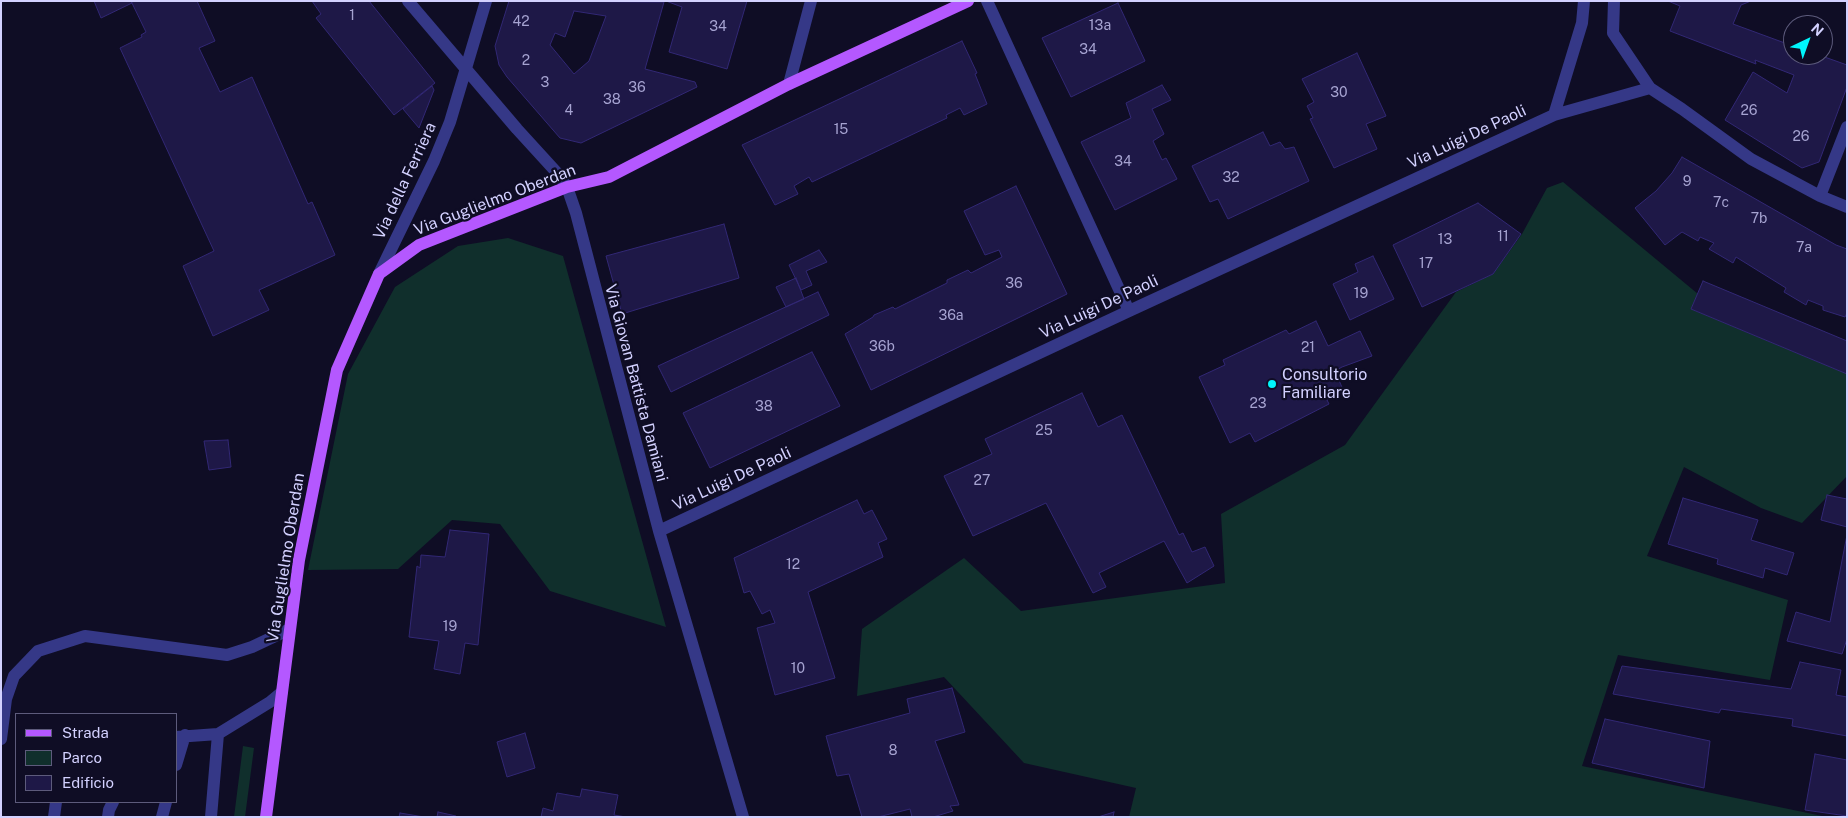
<!DOCTYPE html>
<html>
<head>
<meta charset="utf-8">
<style>
  body { margin:0 }
  #map { position:relative; width:1848px; height:818px; overflow:hidden; background:#0f0d25; font-family:"Public Sans",sans-serif }
  canvas { display:block }
  .frame { position:absolute; inset:0; border:2px solid #d3d1ff; pointer-events:none }
  .legend { position:absolute; left:15px; top:713px; width:162px; height:90px; box-sizing:border-box; background:#0f0d25; border:1px solid #5d5b7c; margin:0; padding:6px 9px; list-style:none; font-size:15px; color:#d3d1ff }
  .legend li { display:flex; align-items:center; gap:10px; height:25px }
  .legend b { width:25px; border:1px solid #5d5b7c }
  .north { position:absolute; left:1783px; top:15px; width:50px; height:50px; box-sizing:border-box; background:#0f0d25; border:1px solid #5d5b7c; border-radius:50%; rotate:42deg; font-size:14px; font-weight:700; line-height:20px; text-align:center; color:#d3d1ff }
  .north::after { content:''; display:block; margin:auto; width:18px; height:22px; background:#00f5fc; clip-path:polygon(50% 0,100% 100%,50% 72%,0 100%) }
</style>
</head>
<body>
<div id="map">
<canvas width="1848" height="818"></canvas>
<div class="frame"></div>
<ul class="legend">
<li><b style="height:6px;background:#b458ff"></b>Strada</li>
<li><b style="height:14px;background:#102f2c"></b>Parco</li>
<li><b style="height:14px;background:#1e1847"></b>Edificio</li>
</ul>
<div class="north">N</div>
</div>
<script>
const ctx = document.querySelector('canvas').getContext('2d');
ctx.lineJoin = 'round';
function paint(path, color) {
  ctx.fillStyle = color;
  ctx.fill(path, 'evenodd');
}
function poly(rows) {
  const path = new Path2D();
  for (const r of rows) {
    path.moveTo(r[0], r[1]);
    for (let i = 2; i < r.length; i += 2) path.lineTo(r[i], r[i + 1]);
  }
  return path;
}
function strokePath(path, color, width, dash) {
  ctx.strokeStyle = color;
  ctx.lineWidth = width;
  ctx.lineCap = dash ? 'butt' : 'round';
  ctx.setLineDash(dash || []);
  ctx.stroke(path);
}
function drawText(font, color, halo, rows, align = 'center') {
  ctx.font = font + ' "Public Sans",sans-serif';
  ctx.lineWidth = 4.5;
  ctx.setLineDash([]);
  ctx.textBaseline = 'middle';
  ctx.strokeStyle = halo;
  ctx.fillStyle = color;
  for (const [text, x, y, turn = 0] of rows) {
    ctx.save();
    ctx.translate(x, y);
    ctx.rotate((+turn || 0) * Math.PI / 180);
    ctx.textAlign = isNaN(turn) ? turn : align;
    if (halo) ctx.strokeText(text, 0, 0);
    ctx.fillText(text, 0, 0);
    ctx.restore();
  }
}
paint(poly([
  [1563,182,1698,294,1691,309,1847,374,1847,476,1802,523,1761,508,1684,467,1647,556,1788,600,1770,680,1618,655,1582,766,1827,817,1129,817,1136,788,1024,763,944,677,857,696,862,629,964,558,1021,611,1225,583,1221,514,1345,445,1456,292,1493,274,1522,234,1547,188],
  [508,238,563,256,666,627,550,591,500,524,452,520,398,569,308,570,348,374,395,287,458,246],
  [243,746,254,748,245,817,234,817]
]), '#102f2c');
const building = poly([
  [94,1,131,1,132,3,101,18,94,1],
  [131,1,197,1,215,41,199,48,220,92,252,77,308,204,312,202,335,255,259,290,269,310,213,336,183,266,214,251,120,48,142,37,141,35,146,32,131,1],
  [312,1,369,1,435,83,394,115,316,18,321,14,312,1],
  [509,1,664,2,645,69,695,82,697,87,581,143,560,138,507,77,499,65,495,46,509,1],
  [574,11,606,16,589,61,574,74,550,45,555,33,565,37,574,11],
  [666,1,747,1,727,69,669,52,682,7,666,1],
  [1668,1,1751,1,1741,5,1733,24,1793,46,1793,55,1819,55,1847,65,1847,87,1819,162,1802,168,1725,120,1753,72,1787,93,1794,75,1755,60,1756,64,1670,31,1680,6,1668,1],
  [1118,3,1145,61,1071,97,1042,38,1118,3],
  [962,41,977,73,975,74,987,104,964,115,960,108,946,115,947,118,812,182,809,177,794,186,798,194,775,205,742,145,962,41],
  [1357,53,1386,116,1366,124,1377,149,1334,168,1310,119,1313,118,1307,106,1314,102,1302,79,1357,53],
  [1162,85,1171,100,1152,109,1164,134,1153,141,1162,160,1166,158,1177,179,1115,210,1081,142,1131,118,1126,103,1162,85],
  [432,86,434,90,419,128,403,109,432,86],
  [1263,132,1270,146,1280,142,1285,149,1294,147,1309,181,1228,219,1218,199,1210,202,1192,166,1263,132],
  [1682,157,1836,245,1847,249,1847,313,1845,317,1823,310,1823,306,1808,300,1806,305,1784,292,1786,288,1736,257,1733,263,1709,249,1714,243,1700,237,1698,241,1682,232,1665,245,1635,208,1656,191,1672,173,1682,157],
  [1016,186,1067,294,871,390,845,334,873,317,874,315,893,307,895,309,947,283,947,280,968,270,971,273,1002,257,999,250,985,255,964,211,1016,186],
  [1478,203,1521,234,1493,274,1422,307,1393,245,1478,203],
  [724,224,739,278,622,314,606,256,724,224],
  [819,250,827,262,806,271,812,285,801,290,789,265,819,250],
  [1373,256,1394,299,1350,320,1333,284,1358,272,1355,264,1373,256],
  [796,278,804,299,786,307,776,287,796,278],
  [1703,281,1847,341,1847,374,1691,309,1703,281],
  [818,292,829,315,671,392,658,366,818,292],
  [1316,321,1328,346,1360,331,1372,356,1342,367,1335,371,1344,392,1327,400,1329,404,1255,442,1250,433,1230,443,1199,377,1225,365,1223,360,1286,330,1289,334,1316,321],
  [812,352,840,406,710,468,683,413,812,352],
  [1082,393,1098,427,1122,415,1179,535,1183,533,1192,552,1205,547,1214,566,1187,583,1164,541,1099,573,1106,587,1093,593,1046,503,973,536,944,476,992,454,985,439,1082,393],
  [228,440,231,467,209,470,204,441,228,440],
  [1827,495,1847,499,1847,527,1821,520,1827,495],
  [1683,498,1758,520,1751,540,1794,553,1787,575,1765,568,1763,578,1717,564,1718,559,1668,544,1683,498],
  [857,500,864,514,872,510,887,539,878,543,883,557,808,592,835,678,775,695,757,628,775,623,770,610,762,614,750,591,744,593,734,558,857,500],
  [450,530,489,534,478,645,465,643,460,674,434,669,439,641,409,637,417,566,420,568,421,555,445,557,450,530],
  [1847,535,1847,639,1842,654,1787,641,1796,612,1830,622,1847,535],
  [1800,662,1841,670,1836,695,1847,697,1847,736,1792,726,1793,719,1721,709,1719,713,1613,694,1622,666,1791,689,1800,662],
  [952,688,965,732,935,741,959,805,950,806,953,811,933,817,912,817,910,809,878,817,862,817,849,774,837,776,826,736,910,713,907,699,952,688],
  [1605,719,1710,741,1704,788,1592,763,1605,719],
  [525,733,535,768,507,777,497,742,525,733],
  [1815,754,1847,760,1847,816,1805,810,1815,754],
  [582,789,618,795,614,815,626,817,541,817,543,808,553,811,557,793,580,797,582,789],
  [438,812,456,816,455,817,437,817,438,812],
  [1114,812,1113,817,1098,817,1114,812],
  [400,813,424,817,399,817,400,813]
]);
paint(building, '#1e1847');
strokePath(building, '#322875', 1);
strokePath(poly([
  [408,1,517,129,559,175,567,187,576,213,659,531,743,817],
  [987,1,1129,311],
  [1614,1,1613,33,1650,88,1682,109,1751,159,1820,196,1847,207],
  [789,84,811,1],
  [1554,115,1582,23,1584,1],
  [1820,196,1847,127],
  [379,274,434,161,450,122,486,1],
  [659,531,1129,311,1554,115,1650,88],
  [176,737,218,734],
  [1,739,6,699,14,676,38,651,85,636,227,655,252,647,290,629],
  [176,765,185,735],
  [54,817,56,802],
  [108,817,109,810,113,802],
  [162,817,166,802],
  [211,817,218,734,270,702,282,692]
]), '#353887', 12);
strokePath(poly([
  [266,817,299,560,337,370,379,274,419,245,567,187,609,177,789,84,968,1]
]), '#b458ff', 12);
for (const [x, y, r, color] of [
  [1272,384,5,"#00f5fc"]
]) {
  const dot = new Path2D();
  dot.arc(x, y, r, 0, 2 * Math.PI);
  ctx.fillStyle = color;
  ctx.fill(dot);
  strokePath(dot, '#0f0d25', 2);
}
drawText('14px', '#a6a3d1', null, [
  ["1",352,16],
  ["42",521,22],
  ["13a",1100,26],
  ["34",718,27],
  ["34",1088,50],
  ["2",526,61],
  ["3",545,83],
  ["36",637,88],
  ["30",1339,93],
  ["38",612,100],
  ["4",569,111],
  ["26",1749,111],
  ["15",841,130],
  ["26",1801,137],
  ["34",1123,162],
  ["32",1231,178],
  ["9",1687,182],
  ["7c",1721,203],
  ["7b",1759,219],
  ["11",1503,237],
  ["13",1445,240],
  ["7a",1804,248],
  ["17",1426,264],
  ["36",1014,284],
  ["19",1361,294],
  ["36a",951,316],
  ["36b",882,347],
  ["21",1308,348],
  ["23",1258,404],
  ["38",764,407],
  ["25",1044,431],
  ["27",982,481],
  ["12",793,565],
  ["19",450,627],
  ["10",798,669],
  ["8",893,751]
]);
drawText('16px', '#d3d1ff', '#0f0d25', [
  ["Via Luigi De Paoli",1467,137,-25],
  ["Via della Ferriera",405,181,-65],
  ["Via Guglielmo Oberdan",495,200,-21],
  ["Via Luigi De Paoli",1099,307,-25],
  ["Via Giovan Battista Damiani",636,383,75],
  ["Via Luigi De Paoli",732,479,-25],
  ["Via Guglielmo Oberdan",286,558,-81]
]);
drawText('16px', '#d3d1ff', '#0f0d25', [
  ["Consultorio",1282,375],
  ["Familiare",1282,393]
], 'left');
</script>
</body>
</html>
